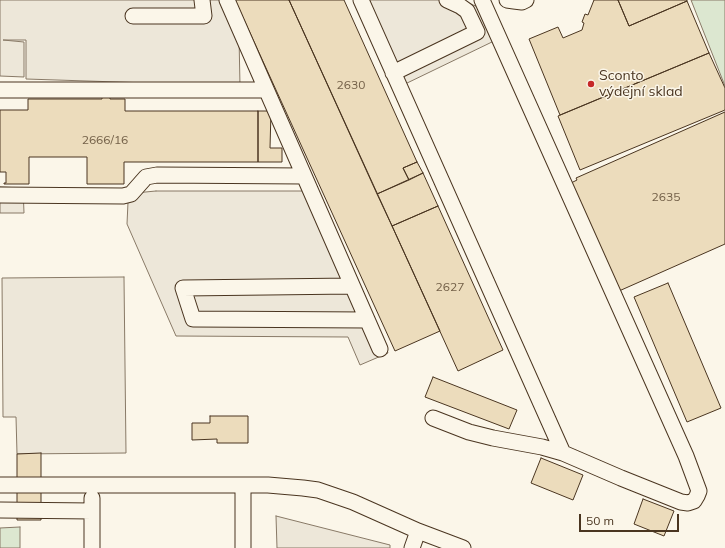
<!DOCTYPE html>
<html>
<head>
<meta charset="utf-8">
<style>
  body { margin:0 }
  #map { position:relative; width:725px; height:548px; overflow:hidden; background:#fbf6e9; font-family:Mulish,sans-serif }
  canvas { display:block }
  .scale { position:absolute; left:579px; top:514px; width:100px; height:18px; box-sizing:border-box; border:2px solid #4a3520; border-top:0; padding-left:5px; font-size:12px; line-height:14px; white-space:nowrap; color:#4a3520; -webkit-text-stroke:3px #fbf6e9; paint-order:stroke }
</style>
</head>
<body>
<div id="map">
<canvas width="725" height="548"></canvas>
<div class="scale">50 m</div>
</div>
<script>
const ctx = document.querySelector('canvas').getContext('2d');
ctx.lineJoin = 'round';
function paint(path, color) {
  ctx.fillStyle = color;
  ctx.fill(path, 'evenodd');
}
function poly(rows) {
  const path = new Path2D();
  for (const r of rows) {
    path.moveTo(r[0], r[1]);
    for (let i = 2; i < r.length; i += 2) path.lineTo(r[i], r[i + 1]);
  }
  return path;
}
function strokePath(path, color, width, dash) {
  ctx.strokeStyle = color;
  ctx.lineWidth = width;
  ctx.lineCap = dash ? 'butt' : 'round';
  ctx.setLineDash(dash || []);
  ctx.stroke(path);
}
function drawText(font, color, halo, rows, align = 'center') {
  ctx.font = font + ' Mulish,sans-serif';
  ctx.lineWidth = 3;
  ctx.setLineDash([]);
  ctx.textBaseline = 'middle';
  ctx.strokeStyle = halo;
  ctx.fillStyle = color;
  for (const [text, x, y, turn = 0] of rows) {
    ctx.save();
    ctx.translate(x, y);
    ctx.rotate((+turn || 0) * Math.PI / 180);
    ctx.textAlign = isNaN(turn) ? turn : align;
    if (halo) ctx.strokeText(text, 0, 0);
    ctx.fillText(text, 0, 0);
    ctx.restore();
  }
}
const green = poly([
  [692,0,725,0,725,86,691,0,692,0],
  [20,527,20,548,0,548,0,528,20,527]
]);
paint(green, '#dce7d0');
strokePath(green, '#887966', 1);
const parking = poly([
  [0,0,222,0,239,36,240,86,26,79,26,40,3,40,24,42,24,77,0,76,0,0],
  [365,0,461,0,478,7,494,41,403,85,365,0],
  [0,187,23,188,24,213,0,213,0,187],
  [156,191,310,191,388,353,360,365,348,337,176,336,127,224,128,202,135,193,156,191],
  [124,277,126,453,17,454,16,417,3,417,2,278,124,277],
  [276,516,390,545,390,548,277,548,276,516]
]);
paint(parking, '#ede7d9');
strokePath(parking, '#887966', 1);
const building = poly([
  [235,0,289,0,440,331,395,351,235,0],
  [289,0,344,0,417,162,403,168,409,180,377,194,289,0],
  [594,0,618,0,629,26,687,1,709,53,560,115,529,39,558,27,563,38,582,30,584,23,582,22,585,14,588,15,594,0],
  [618,0,687,0,687,1,629,26,618,0],
  [709,53,725,88,725,110,580,170,558,116,709,53],
  [102,97,110,97,110,99,125,99,125,111,258,111,258,162,124,162,124,184,87,184,87,157,29,157,29,184,4,184,4,183,6,183,6,172,0,172,0,110,28,110,28,99,102,99,102,97],
  [258,111,271,111,270,148,282,148,282,162,258,162,258,111],
  [725,112,725,244,619,291,571,183,577,180,576,178,725,112],
  [417,162,423,173,409,180,403,168,417,162],
  [423,173,438,206,392,226,377,194,423,173],
  [438,206,503,350,458,371,392,226,438,206],
  [668,283,721,408,687,422,634,297,668,283],
  [433,377,517,410,509,429,425,397,433,377],
  [210,416,248,416,248,443,217,443,217,439,192,440,192,423,210,423,210,416],
  [41,453,41,520,17,520,17,454,41,453],
  [541,458,583,475,573,500,531,483,541,458],
  [643,499,674,511,664,536,634,524,643,499]
]);
paint(building, '#ecdcbc');
strokePath(building, '#4a3520', 1);
const minor = poly([
  [227,0,380,349],
  [361,0,563,453],
  [507,0,514,1,522,2,526,0],
  [133,16,204,16,202,0],
  [393,73,477,32,467,11,460,6,447,0],
  [0,90,266,90],
  [0,195,123,196,131,194,146,177,157,175,304,176],
  [352,286,183,288,193,319,367,320],
  [433,418,469,432,493,438,542,447,563,453,621,478,681,502,688,503,694,501,697,496,699,491,686,456,482,0],
  [0,485,268,485,303,488,318,490,353,502,418,531,412,548],
  [243,485,243,548],
  [0,510,92,511],
  [418,531,463,548],
  [92,548,92,498]
]);
strokePath(minor, '#4a3520', 17);
strokePath(minor, '#fbf6e9', 15);
for (const [x, y, r, color] of [
  [591,84,4,"#c62828"]
]) {
  const dot = new Path2D();
  dot.arc(x, y, r, 0, 2 * Math.PI);
  ctx.fillStyle = color;
  ctx.fill(dot);
  strokePath(dot, '#fbf6e9', 1.5);
}
drawText('12px', '#725f47', null, [
  ["2630",351,85],
  ["2666/16",105,140],
  ["2635",666,197],
  ["2627",450,287]
]);
drawText('14px', '#4a3520', '#fbf6e9', [
  ["Sconto",599,76],
  ["výdejní sklad",599,92]
], 'left');
</script>
</body>
</html>
